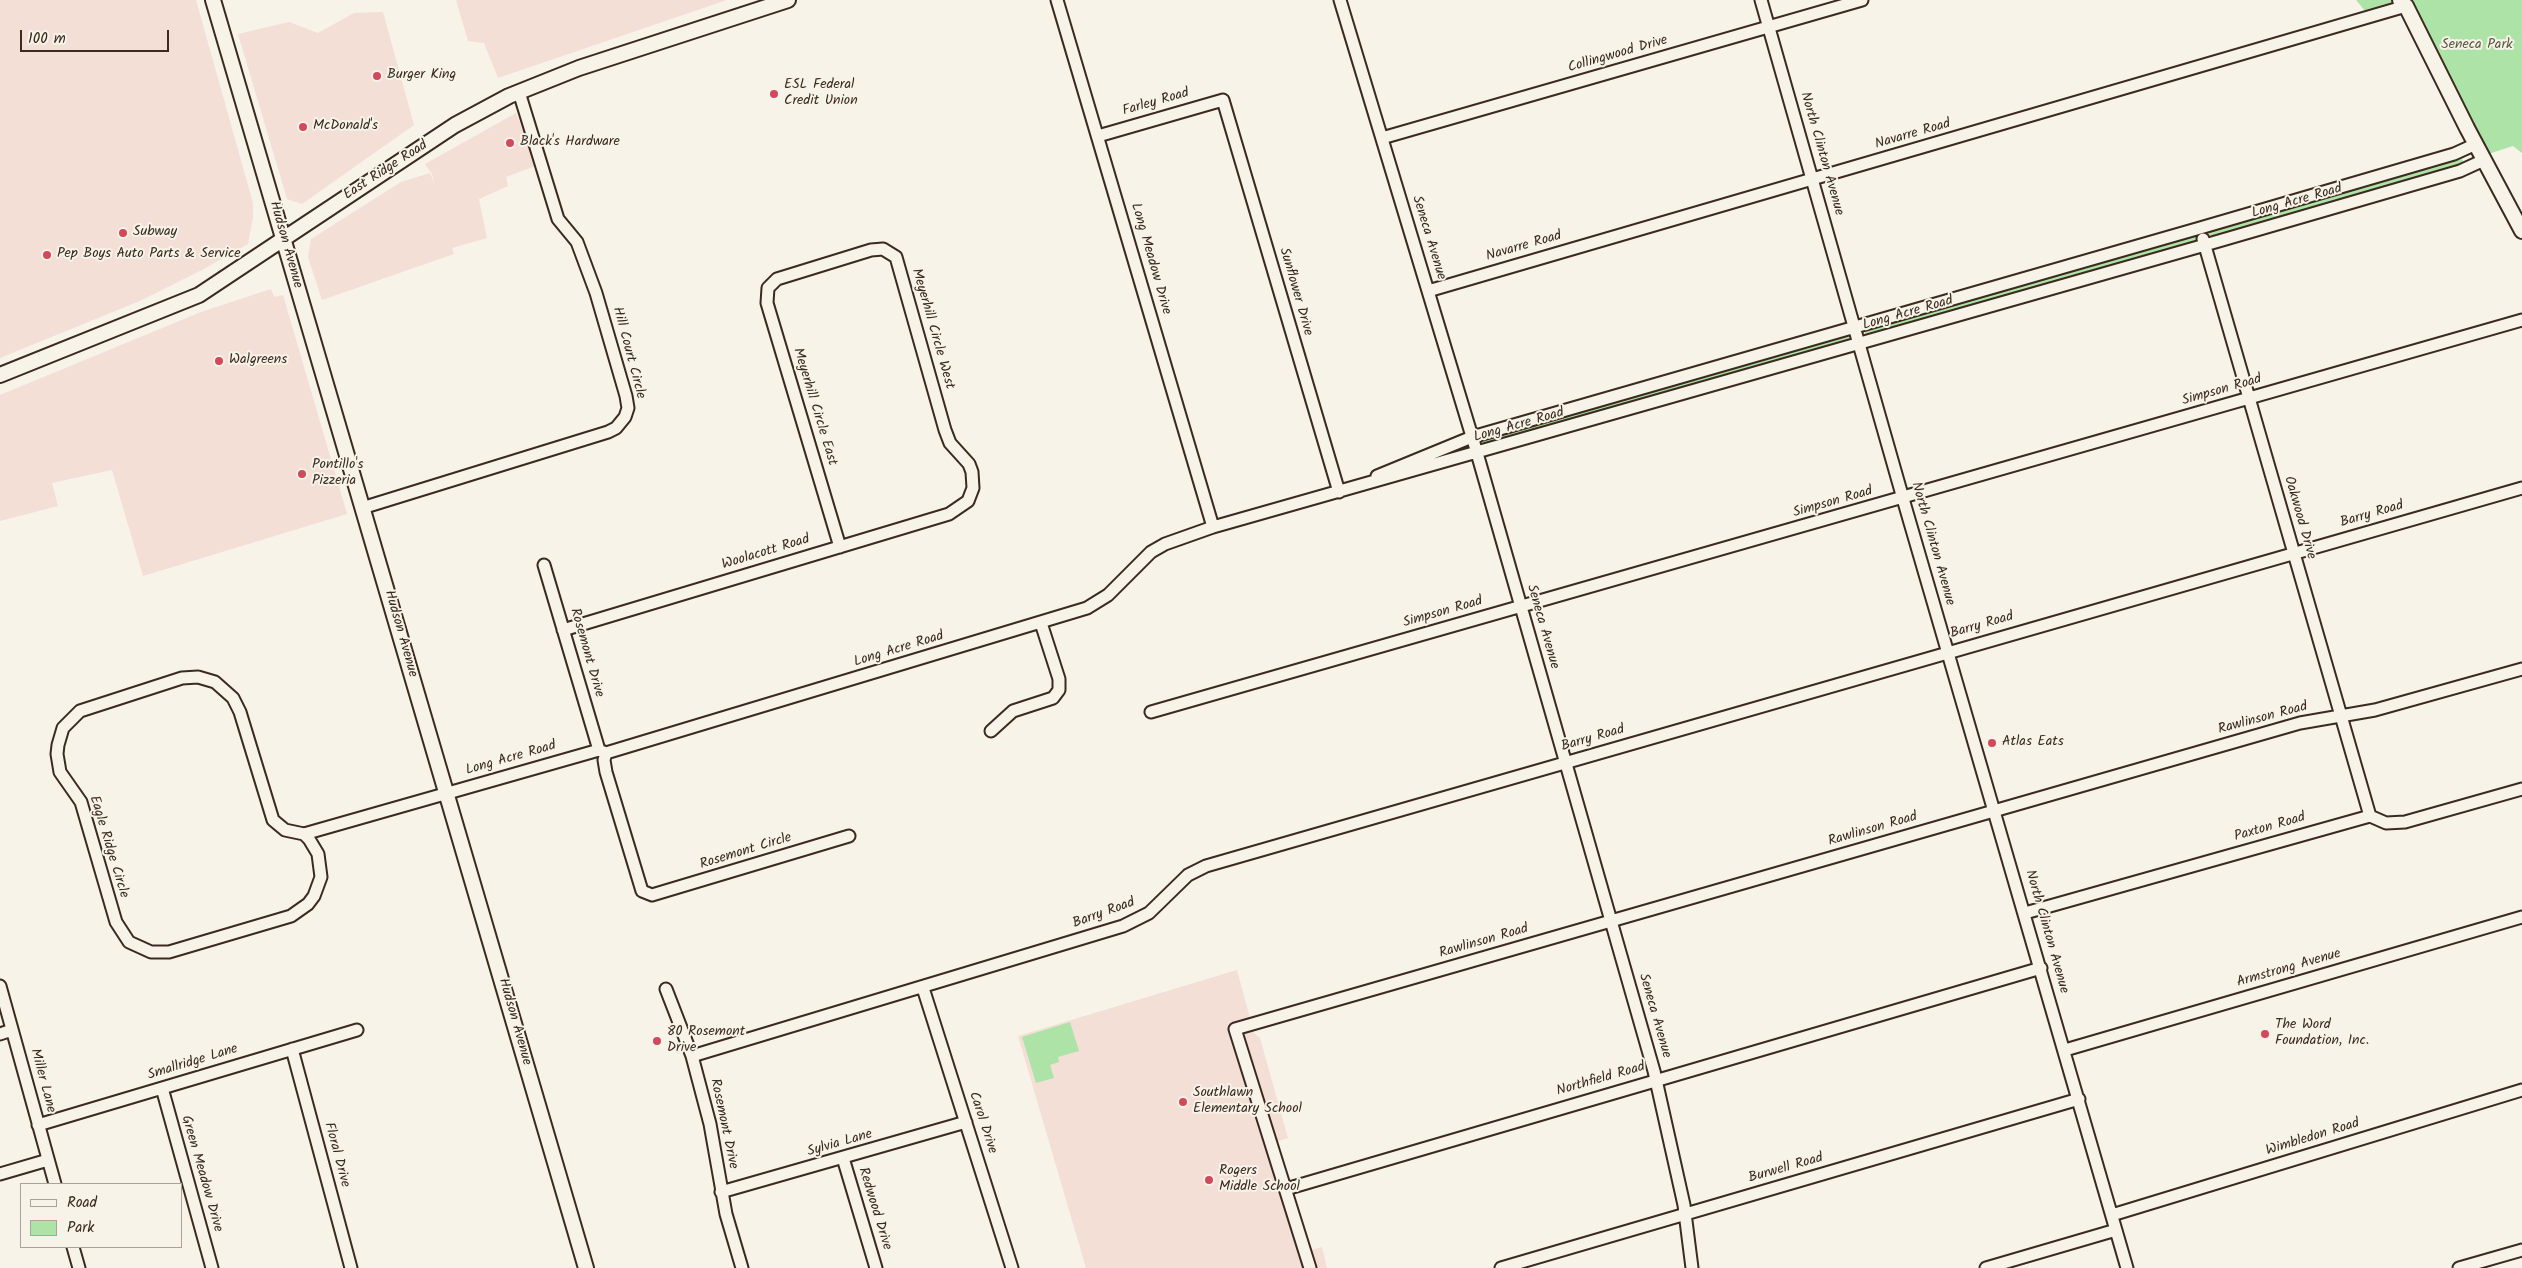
<!DOCTYPE html>
<html>
<head>
<meta charset="utf-8">
<style>
  body { margin:0 }
  #map { position:relative; width:2522px; height:1268px; overflow:hidden; background:#f7f3e8; font-family:Kalam,sans-serif }
  canvas { display:block }
  .legend { position:absolute; left:20px; top:1183px; width:162px; height:65px; box-sizing:border-box; background:#f7f3e8; border:1px solid #aca397; margin:0; padding:6px 9px; list-style:none; font-size:15px; color:#3b2a1e }
  .legend li { display:flex; align-items:center; gap:10px; height:25px }
  .legend b { width:25px; border:1px solid #aca397 }
  .scale { position:absolute; left:20px; top:30px; width:149px; height:22px; box-sizing:border-box; border:2px solid #3b2a1e; border-top:0; padding-left:6px; font-size:15px; line-height:18px; white-space:nowrap; color:#3b2a1e; -webkit-text-stroke:4px #f7f3e8; paint-order:stroke }
</style>
</head>
<body>
<div id="map">
<canvas width="2522" height="1268"></canvas>
<ul class="legend">
<li><b style="height:6px;background:#f7f3e8"></b>Road</li>
<li><b style="height:14px;background:#ade3a6"></b>Park</li>
</ul>
<div class="scale">100 m</div>
</div>
<script>
const ctx = document.querySelector('canvas').getContext('2d');
ctx.lineJoin = 'round';
function paint(path, color) {
  ctx.fillStyle = color;
  ctx.fill(path, 'evenodd');
}
function poly(rows) {
  const path = new Path2D();
  for (const r of rows) {
    path.moveTo(r[0], r[1]);
    for (let i = 2; i < r.length; i += 2) path.lineTo(r[i], r[i + 1]);
  }
  return path;
}
function strokePath(path, color, width, dash) {
  ctx.strokeStyle = color;
  ctx.lineWidth = width;
  ctx.lineCap = dash ? 'butt' : 'round';
  ctx.setLineDash(dash || []);
  ctx.stroke(path);
}
function drawText(font, color, halo, rows, align = 'center') {
  ctx.font = font + ' Kalam,sans-serif';
  ctx.lineWidth = 4;
  ctx.setLineDash([]);
  ctx.textBaseline = 'middle';
  ctx.strokeStyle = halo;
  ctx.fillStyle = color;
  for (const [text, x, y, turn = 0] of rows) {
    ctx.save();
    ctx.translate(x, y);
    ctx.rotate((+turn || 0) * Math.PI / 180);
    ctx.textAlign = isNaN(turn) ? turn : align;
    if (halo) ctx.strokeText(text, 0, 0);
    ctx.fillText(text, 0, 0);
    ctx.restore();
  }
}
paint(poly([
  [0,0,196,0,253,203,253,217,248,244,202,270,142,300,0,358],
  [456,0,727,0,498,78,484,43,468,41],
  [383,12,414,125,302,204,287,199,238,34,289,22,318,33,354,13],
  [516,113,538,165,506,177,508,186,479,199,487,238,452,248,454,254,322,300,308,257,311,239,401,182,430,173,435,185,432,174,425,164],
  [271,289,274,297,283,295,347,514,143,576,112,470,52,483,58,506,0,521,0,395,201,312],
  [1237,970,1254,1033,1260,1038,1288,1138,1265,1145,1299,1253,1322,1247,1327,1268,1086,1268,1018,1036]
]), '#f3dfd5');
paint(poly([
  [2356,0,2522,0,2522,153,2513,146,2482,156,2406,6,2371,18],
  [2458,158,2463,160,2461,166,2213,237,2209,234,2209,231],
  [2196,235,2196,242,1868,336,1865,333,1866,329],
  [1848,335,1850,341,1484,445,1482,441],
  [1070,1022,1079,1051,1058,1057,1059,1062,1050,1065,1054,1078,1036,1083,1022,1037]
]), '#ade3a6');
const minor = poly([
  [1057,0,1213,527],
  [1340,0,1477,453,1654,1071,1684,1205,1692,1268],
  [1761,0,1906,509,2127,1268],
  [1098,136,1223,100,1339,492],
  [1382,138,1862,0],
  [2203,239,2370,816],
  [1428,291,2406,6],
  [1377,476,1472,437,2200,228,2454,154,2476,144],
  [362,508,608,432,616,428,625,417,628,408,626,396,596,293,577,242,558,219,519,92],
  [544,565,599,750],
  [563,630,949,514,968,501,973,488,972,472,969,464,950,443,945,430,896,257,883,249,871,250,777,279,768,288,767,303,840,547],
  [198,677,215,682,233,698,240,712,273,820,285,830,304,834,309,839,318,854,321,877,314,896,308,904,291,916,169,952,151,952,129,942,116,922,81,802,60,772,57,754,58,745,63,728,80,711,182,678,198,677],
  [1151,712,2522,320],
  [991,731,1013,711,1053,698,1059,690,1059,679,1041,623],
  [606,753,604,760,606,772,642,891,652,895,849,836],
  [304,834,599,750,606,753,1087,608,1108,595,1151,552,1165,544,1213,527,2205,245,2460,171,2484,160],
  [2025,913,2370,816,2386,823,2405,822,2522,789],
  [0,986,55,1184],
  [923,988,1012,1268],
  [666,989,692,1056,710,1124,726,1214,742,1268],
  [0,1034,12,1030],
  [292,1049,351,1268],
  [2065,1050,2522,917],
  [692,1056,1123,926,1149,913,1188,875,1206,866,2522,488],
  [162,1088,212,1268],
  [38,1125,357,1030],
  [843,1158,876,1268],
  [0,1174,48,1160],
  [1286,1189,2041,968],
  [721,1192,966,1122],
  [2112,1215,2522,1090],
  [73,1247,79,1268],
  [1310,1268,1235,1029,2300,723,2375,710,2522,669],
  [1501,1268,2079,1099],
  [1986,1268,2116,1230],
  [2459,1268,2522,1250]
]);
const major = poly([
  [213,0,586,1268],
  [2400,0,2406,6,2467,128,2522,231],
  [0,375,199,295,455,125,509,96,579,68,788,0]
]);
strokePath(minor, '#3b2a1e', 15);
strokePath(major, '#3b2a1e', 18);
strokePath(minor, '#f7f3e8', 11);
strokePath(major, '#f7f3e8', 14);
for (const [x, y, r, color] of [
  [377,76,5,"#d1495b"],
  [774,94,5,"#d1495b"],
  [303,127,5,"#d1495b"],
  [510,143,5,"#d1495b"],
  [123,233,5,"#d1495b"],
  [47,255,5,"#d1495b"],
  [219,361,5,"#d1495b"],
  [302,474,5,"#d1495b"],
  [1992,743,5,"#d1495b"],
  [2265,1034,5,"#d1495b"],
  [657,1041,5,"#d1495b"],
  [1183,1102,5,"#d1495b"],
  [1209,1180,5,"#d1495b"]
]) {
  const dot = new Path2D();
  dot.arc(x, y, r, 0, 2 * Math.PI);
  ctx.fillStyle = color;
  ctx.fill(dot);
  strokePath(dot, '#f7f3e8', 2);
}
drawText('14px', '#585840', '#f7f3e8', [
  ["Seneca Park",2477,46]
]);
drawText('14px', '#3b2a1e', '#f7f3e8', [
  ["Collingwood Drive",1618,55,-16],
  ["Farley Road",1156,103,-16],
  ["Navarre Road",1913,135,-16],
  ["North Clinton Avenue",1821,154,74],
  ["East Ridge Road",386,171,-33],
  ["Long Acre Road",2297,202,-16],
  ["Seneca Avenue",1428,238,73],
  ["Hudson Avenue",285,245,74],
  ["Navarre Road",1524,247,-16],
  ["Long Meadow Drive",1150,259,74],
  ["Sunflower Drive",1295,292,74],
  ["Long Acre Road",1908,314,-16],
  ["Meyerhill Circle West",932,329,74],
  ["Hill Court Circle",628,353,75],
  ["Simpson Road",2222,391,-16],
  ["Meyerhill Circle East",814,407,73],
  ["Long Acre Road",1519,426,-16],
  ["Simpson Road",1833,503,-16],
  ["Barry Road",2372,515,-16],
  ["Oakwood Drive",2299,518,74],
  ["North Clinton Avenue",1932,544,74],
  ["Woolacott Road",766,553,-17],
  ["Simpson Road",1443,613,-16],
  ["Barry Road",1982,626,-16],
  ["Seneca Avenue",1542,627,74],
  ["Hudson Avenue",400,634,74],
  ["Long Acre Road",899,650,-17],
  ["Rosemont Drive",586,653,74],
  ["Rawlinson Road",2263,719,-15],
  ["Barry Road",1593,739,-16],
  ["Long Acre Road",511,759,-16],
  ["Paxton Road",2270,828,-16],
  ["Rawlinson Road",1873,830,-16],
  ["Eagle Ridge Circle",108,847,73],
  ["Rosemont Circle",746,852,-17],
  ["Barry Road",1104,914,-20],
  ["North Clinton Avenue",2046,932,74],
  ["Rawlinson Road",1484,942,-16],
  ["Armstrong Avenue",2289,969,-16],
  ["Seneca Avenue",1654,1016,74],
  ["Hudson Avenue",514,1022,74],
  ["Smallridge Lane",193,1063,-17],
  ["Northfield Road",1601,1080,-16],
  ["Miller Lane",42,1081,75],
  ["Carol Drive",982,1123,72],
  ["Rosemont Drive",723,1124,78],
  ["Wimbledon Road",2313,1138,-17],
  ["Sylvia Lane",840,1144,-16],
  ["Floral Drive",336,1155,75],
  ["Burwell Road",1786,1169,-16],
  ["Green Meadow Drive",201,1174,74],
  ["Redwood Drive",874,1209,73]
]);
drawText('14px', '#3b2a1e', '#f7f3e8', [
  ["Burger King",387,76],
  ["ESL Federal",784,86],
  ["Credit Union",784,102],
  ["McDonald's",313,127],
  ["Black's Hardware",520,143],
  ["Subway",133,233],
  ["Pep Boys Auto Parts & Service",57,255],
  ["Walgreens",229,361],
  ["Pontillo's",312,466],
  ["Pizzeria",312,482],
  ["Atlas Eats",2002,743],
  ["The Word",2275,1026],
  ["Foundation, Inc.",2275,1042],
  ["80 Rosemont",667,1033],
  ["Drive",667,1049],
  ["Southlawn",1193,1094],
  ["Elementary School",1193,1110],
  ["Rogers",1219,1172],
  ["Middle School",1219,1188]
], 'left');
</script>
</body>
</html>
